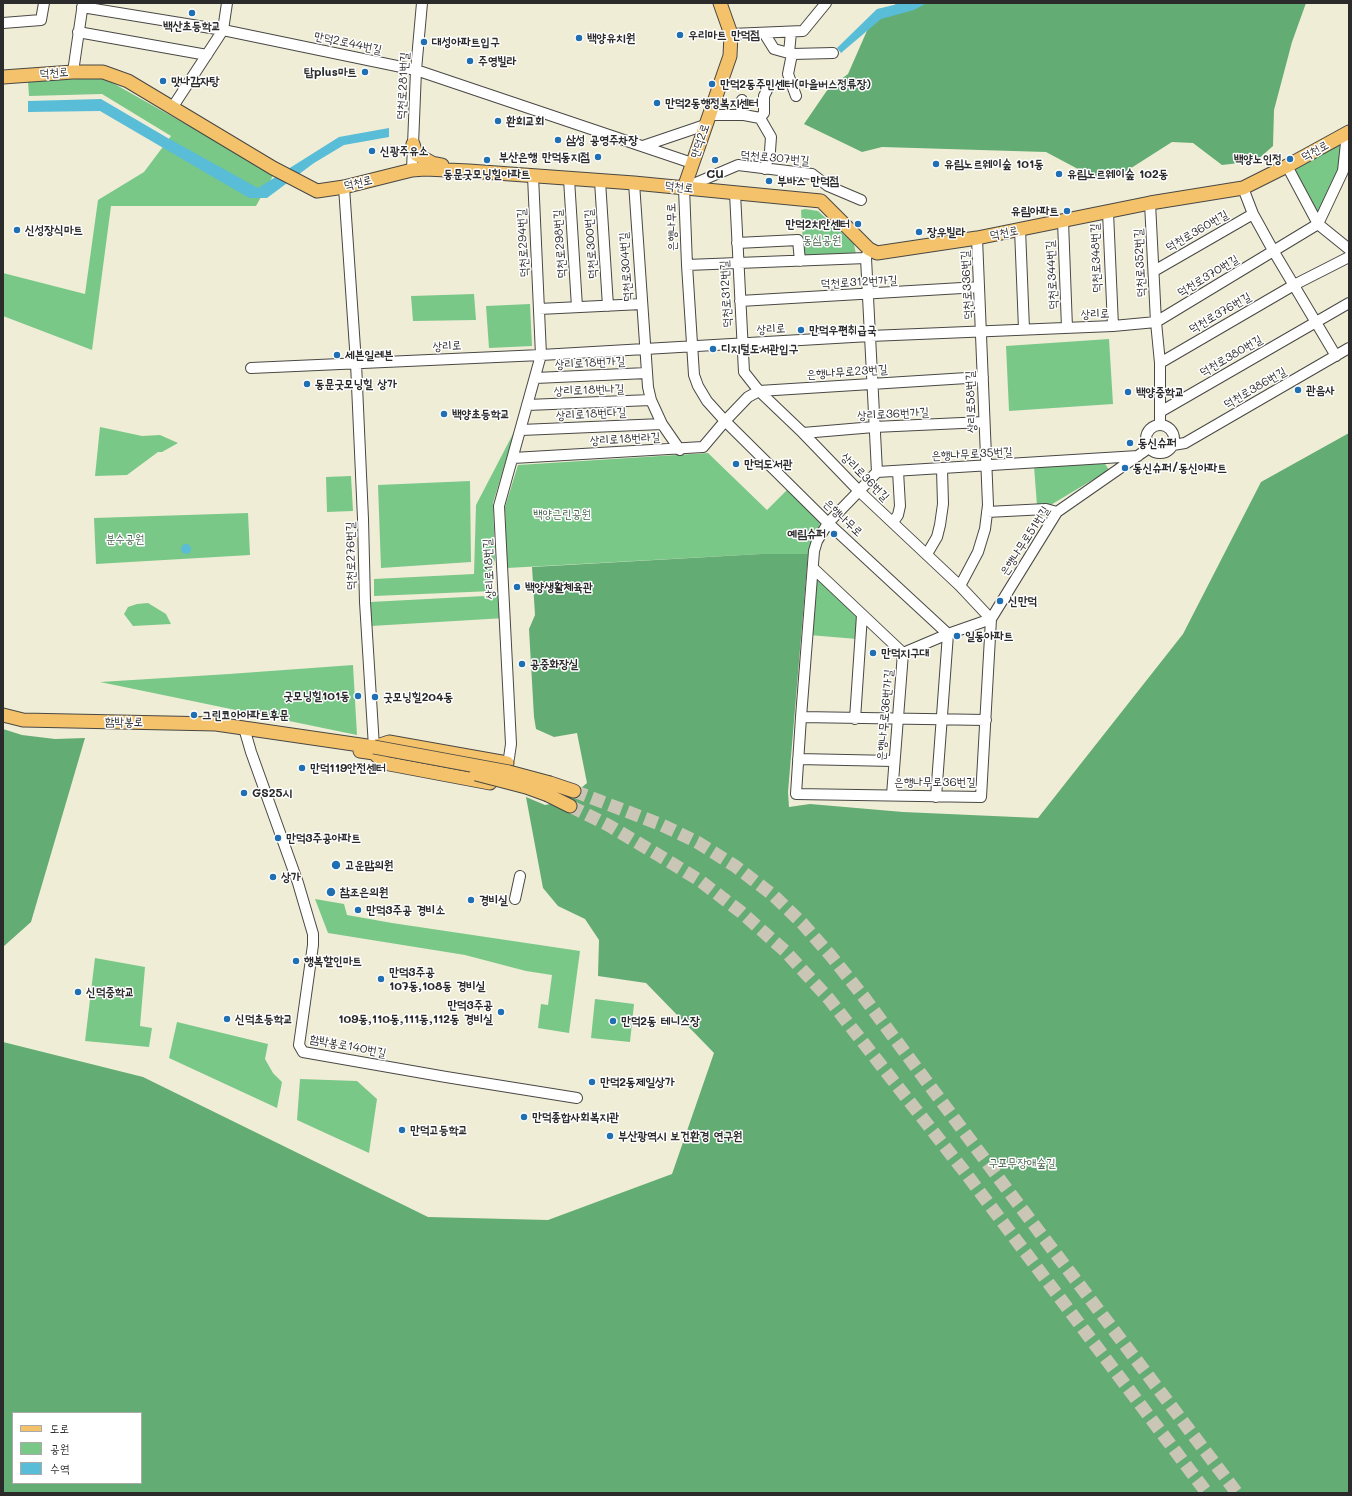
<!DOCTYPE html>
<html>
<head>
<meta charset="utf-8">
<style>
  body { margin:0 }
  #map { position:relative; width:1352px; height:1496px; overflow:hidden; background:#f0edd7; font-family:Mali,"Poor Story",sans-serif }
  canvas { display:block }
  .frame { position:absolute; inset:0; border:4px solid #2b2b2b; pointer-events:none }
  .legend { position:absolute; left:12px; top:1412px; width:130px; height:72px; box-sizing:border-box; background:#fff; border:1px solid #aaa; margin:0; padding:5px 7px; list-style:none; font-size:12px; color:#2b2b2b }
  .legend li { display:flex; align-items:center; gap:8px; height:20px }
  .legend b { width:20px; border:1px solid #aaa }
</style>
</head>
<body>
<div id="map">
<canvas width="1352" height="1496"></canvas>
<div class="frame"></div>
<ul class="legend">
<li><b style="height:5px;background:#f3c26a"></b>도로</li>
<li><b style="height:11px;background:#7ac888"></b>공원</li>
<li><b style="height:11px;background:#59bdd7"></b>수역</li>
</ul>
</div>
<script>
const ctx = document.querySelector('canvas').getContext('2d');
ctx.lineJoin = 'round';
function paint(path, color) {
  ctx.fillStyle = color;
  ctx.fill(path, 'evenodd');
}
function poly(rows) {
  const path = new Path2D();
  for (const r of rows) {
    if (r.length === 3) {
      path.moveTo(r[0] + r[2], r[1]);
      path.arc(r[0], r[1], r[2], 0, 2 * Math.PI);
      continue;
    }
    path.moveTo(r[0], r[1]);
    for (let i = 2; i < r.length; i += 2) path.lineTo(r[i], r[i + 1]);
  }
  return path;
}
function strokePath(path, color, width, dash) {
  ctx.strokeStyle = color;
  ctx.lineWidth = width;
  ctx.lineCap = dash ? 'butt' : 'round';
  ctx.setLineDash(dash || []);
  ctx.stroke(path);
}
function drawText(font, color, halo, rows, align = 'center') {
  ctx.font = font + ' Mali,"Poor Story",sans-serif';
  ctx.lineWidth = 3;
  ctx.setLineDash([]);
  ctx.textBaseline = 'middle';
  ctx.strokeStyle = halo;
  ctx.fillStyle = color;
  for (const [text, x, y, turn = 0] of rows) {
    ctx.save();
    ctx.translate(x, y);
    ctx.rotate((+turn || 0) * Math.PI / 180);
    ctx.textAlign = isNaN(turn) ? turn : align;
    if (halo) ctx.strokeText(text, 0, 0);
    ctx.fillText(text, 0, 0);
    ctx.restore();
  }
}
paint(poly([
  [104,78,274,174,256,206,111,206,92,350,3,316,3,273,85,294,98,200,144,172,171,136,102,94,29,96,28,81],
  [1342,138,1342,172,1318,221,1290,167],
  [805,209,818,211,854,244,856,254,804,259,801,210],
  [474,294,476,320,413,321,411,296],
  [530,304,532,346,489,348,486,306],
  [1109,339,1113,404,1009,411,1006,346],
  [100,427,142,436,160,435,178,443,162,452,158,452,127,475,95,476],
  [515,430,493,503,495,559,491,574,493,591,374,596,374,579,474,574,476,505],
  [708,453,767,510,788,489,821,521,808,554,761,554,507,568,505,507,518,465],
  [1104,462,1109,470,1049,506,1037,506,1034,466],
  [351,476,353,511,327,512,326,477],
  [470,481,471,562,381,568,378,485],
  [248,513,250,555,96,564,94,518],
  [815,577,820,578,858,614,857,639,809,635],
  [503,595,505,618,371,626,370,602],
  [148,603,166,614,171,624,133,626,124,614,128,607,137,604],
  [353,665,357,735,100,682,229,674],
  [315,899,344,904,347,915,392,923,580,951,569,1033,538,1028,541,1004,548,1005,552,975,526,971,465,955,328,933],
  [95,958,145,967,140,1026,152,1028,149,1047,85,1041],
  [595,999,634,1004,630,1042,591,1038],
  [177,1022,268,1044,265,1059,273,1073,282,1082,277,1108,169,1058],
  [300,1079,357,1081,377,1099,369,1153,297,1120]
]), '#7ac888');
paint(poly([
  [898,3,1306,3,1292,42,1274,110,1273,146,1256,161,1222,165,1193,143,1172,142,1117,177,1093,177,1046,152,882,147,862,152,804,124,828,89,848,74,873,17],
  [1349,433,1349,1493,3,1493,3,1042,143,1077,428,1217,548,1220,672,1174,714,1053,646,983,598,976,599,940,585,919,558,906,543,888,526,797,545,805,561,802,575,793,587,783,577,733,554,737,536,729,534,717,529,629,535,615,532,567,761,554,808,554,788,792,789,807,810,804,903,812,1038,818,1183,634,1261,482],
  [13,1413,141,1413,141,1483,13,1483],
  [3,729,22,735,55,739,85,738,31,922,3,947]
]), '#63ac74');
paint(poly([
  [902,3,927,3,914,10,881,19,841,53,837,48,877,9],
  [101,99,166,137,258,188,339,137,389,128,389,137,344,145,314,163,267,198,249,198,100,111,28,112,28,101],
  [186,549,5]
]), '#59bdd7');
strokePath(poly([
  [574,791,662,825,697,842,735,866,773,895,802,923,831,956,863,996,997,1176,1237,1493],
  [570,806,608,825,660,856,699,880,741,912,785,951,829,999,964,1171,1207,1493]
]), '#c9c6b5', 13, [13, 6]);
const minor = poly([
  [82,7,223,30,416,70,692,163],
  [3,23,41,20,44,3],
  [78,32,207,55],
  [764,33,774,49,792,54,833,53],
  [731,34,803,31,826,3],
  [789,53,791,32],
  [792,54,788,74,796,96],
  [73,72,83,3],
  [172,108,223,30,227,3],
  [709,115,744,115,760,118,771,137,770,151,765,169],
  [741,115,742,100],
  [760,118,764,113,764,96,767,90],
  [643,146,705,125],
  [1287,166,1318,224,1349,249],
  [412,170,416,70,422,3],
  [569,179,577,307],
  [600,181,608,306],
  [634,183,648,387,651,400,662,424,680,450],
  [344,187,356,363,363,519,365,602,374,747],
  [1243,188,1253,214,1274,252,1336,356],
  [735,193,744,372,759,391,803,433,859,491,960,586,991,619,981,797,796,794,801,717,814,551,817,541,828,523,859,491,877,472,1138,456],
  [861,200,828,186,812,174,738,165,684,188,687,265,694,375,698,386,707,401,725,421,828,523,948,634],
  [1150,203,1156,322,1318,224,1343,171,1346,143,1343,135],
  [1108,212,1113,326],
  [1063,221,1067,328],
  [1020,229,1024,329],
  [737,243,798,240,800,261],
  [869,249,866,258,877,472],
  [687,265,866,258],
  [1154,271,1253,214],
  [740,301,979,287],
  [539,309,642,304],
  [1160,363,1294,285,1349,257],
  [251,368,541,355,870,336,1113,326,1156,322,1160,363,1160,425],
  [535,378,647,373],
  [527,405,651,400],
  [1160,412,1349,303],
  [1160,439,14],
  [521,430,662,424],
  [803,433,874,427,984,422],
  [1173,445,1185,443,1349,348],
  [513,458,703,447,725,421,748,397,759,391,983,377],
  [987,512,1046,509,1057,512],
  [893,522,898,515,900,506,898,471],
  [927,554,937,537,940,525,943,504,942,469],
  [813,568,903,653],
  [960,586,978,552,985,529,988,505,977,238],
  [903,653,948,634,991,619,1057,512,1149,448],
  [801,717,986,720],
  [855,719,862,615],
  [244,728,251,752,298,883,313,934,313,945,299,1045,303,1052,446,1077,577,1098],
  [798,759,894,761],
  [505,770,509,758,511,744,499,506,541,355,533,176],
  [892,795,903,653],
  [936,797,948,634],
  [515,899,520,876]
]);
const major = poly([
  [3,77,73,72,103,72,128,81,273,168,317,191,344,187,412,170,425,169,469,171,634,183,821,201,869,249,877,253,977,238,1150,203,1243,188,1287,166,1349,132],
  [413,144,416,154,432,163,442,165],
  [684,188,730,56,731,34,720,3],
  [3,715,23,720,216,724,374,747,389,742,507,763],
  [360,751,374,753,384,763,490,783],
  [550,783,574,791],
  [548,795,570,806]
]);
strokePath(minor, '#494845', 12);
strokePath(major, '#494845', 15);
strokePath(minor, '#fff', 10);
strokePath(major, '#f3c26a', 13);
const majorBridge = poly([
  [374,747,509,772,550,783],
  [476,774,526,787,548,795]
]);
strokePath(majorBridge, '#494845', 15, []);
strokePath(majorBridge, '#f3c26a', 13);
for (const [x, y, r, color] of [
  [192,13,4,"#1f6fb2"],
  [680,35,4,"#1f6fb2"],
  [579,38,4,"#1f6fb2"],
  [424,42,4,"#1f6fb2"],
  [470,61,4,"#1f6fb2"],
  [365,72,4,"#1f6fb2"],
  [163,81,4,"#1f6fb2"],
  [712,84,4,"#1f6fb2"],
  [657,103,4,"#1f6fb2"],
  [498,121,4,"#1f6fb2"],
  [558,140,4,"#1f6fb2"],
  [372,151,4,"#1f6fb2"],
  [598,157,4,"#1f6fb2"],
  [1290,159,4,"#1f6fb2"],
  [487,160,4,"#1f6fb2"],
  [715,160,4,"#1f6fb2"],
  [936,164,4,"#1f6fb2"],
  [1059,174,4,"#1f6fb2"],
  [769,181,4,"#1f6fb2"],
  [1067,211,4,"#1f6fb2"],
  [858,224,4,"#1f6fb2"],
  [17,230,4,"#1f6fb2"],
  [919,232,4,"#1f6fb2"],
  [801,330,4,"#1f6fb2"],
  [713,349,4,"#1f6fb2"],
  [337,355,4,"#1f6fb2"],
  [307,384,4,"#1f6fb2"],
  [1298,390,4,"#1f6fb2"],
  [1128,392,4,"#1f6fb2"],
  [444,414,4,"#1f6fb2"],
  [1130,443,4,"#1f6fb2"],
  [736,464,4,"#1f6fb2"],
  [1125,468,4,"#1f6fb2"],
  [834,534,4,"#1f6fb2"],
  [517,587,4,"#1f6fb2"],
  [1000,601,4,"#1f6fb2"],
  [957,636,4,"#1f6fb2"],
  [873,653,4,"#1f6fb2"],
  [522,664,4,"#1f6fb2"],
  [358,696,4,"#1f6fb2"],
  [375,697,4,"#1f6fb2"],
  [194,715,4,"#1f6fb2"],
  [302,768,4,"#1f6fb2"],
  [244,793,4,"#1f6fb2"],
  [278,838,4,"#1f6fb2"],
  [336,865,5,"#1f6fb2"],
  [273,877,4,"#1f6fb2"],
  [331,892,5,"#1f6fb2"],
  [471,900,4,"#1f6fb2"],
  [358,910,4,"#1f6fb2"],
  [296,961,4,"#1f6fb2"],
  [381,979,4,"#1f6fb2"],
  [78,992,4,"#1f6fb2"],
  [501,1012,4,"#1f6fb2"],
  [227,1019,4,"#1f6fb2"],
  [613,1021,4,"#1f6fb2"],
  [592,1082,4,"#1f6fb2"],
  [524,1117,4,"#1f6fb2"],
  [402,1130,4,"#1f6fb2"],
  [610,1136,4,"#1f6fb2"]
]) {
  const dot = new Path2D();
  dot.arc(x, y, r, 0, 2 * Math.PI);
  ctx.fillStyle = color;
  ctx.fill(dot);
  strokePath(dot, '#fff', 1.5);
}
drawText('bold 12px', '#2b2b2b', '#fff', [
  ["백산초등학교",192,26,"center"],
  ["우리마트 만덕점",688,35],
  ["백양유치원",587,38],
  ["대성아파트입구",432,42],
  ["주영빌라",478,61],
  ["탑plus마트",357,72,"right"],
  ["맛나감자탕",171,81],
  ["만덕2동주민센터(마을버스정류장)",720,84],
  ["만덕2동행정복지센터",665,103],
  ["환희교회",506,121],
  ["삼성 공영주차장",566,140],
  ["신광주유소",380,151],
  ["부산은행 만덕동지점",590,157,"right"],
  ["백양노인정",1282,159,"right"],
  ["유림노르웨이숲 101동",944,164],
  ["동문굿모닝힐아파트",487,174,"center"],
  ["CU",715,174,"center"],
  ["유림노르웨이숲 102동",1067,174],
  ["부바스 만덕점",777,181],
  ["유림아파트",1059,211,"right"],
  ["만덕2치안센터",850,224,"right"],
  ["신성장식마트",25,230],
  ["장우빌라",927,232],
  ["만덕우편취급국",809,330],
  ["디지털도서관입구",721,349],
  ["세븐일레븐",345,355],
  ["동문굿모닝힐 상가",315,384],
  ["관음사",1306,390],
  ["백양중학교",1136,392],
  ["백양초등학교",452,414],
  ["동신슈퍼",1138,443],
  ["만덕도서관",744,464],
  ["동신슈퍼/동신아파트",1133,468],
  ["예림슈퍼",826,534,"right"],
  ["백양생활체육관",525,587],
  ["신만덕",1008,601],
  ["일동아파트",965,636],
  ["만덕지구대",881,653],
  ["공중화장실",530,664],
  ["굿모닝힐101동",350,696,"right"],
  ["굿모닝힐204동",383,697],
  ["그린코아아파트후문",202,715],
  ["만덕119안전센터",310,768],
  ["GS25시",252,793],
  ["만덕3주공아파트",286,838],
  ["고운맘의원",345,865],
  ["상가",281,877],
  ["참조은의원",340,892],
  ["경비실",479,900],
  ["만덕3주공 경비소",366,910],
  ["행복할인마트",304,961],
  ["만덕3주공",389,972],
  ["107동,108동 경비실",389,986],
  ["신덕중학교",86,992],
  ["만덕3주공",493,1005,"right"],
  ["109동,110동,111동,112동 경비실",493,1019,"right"],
  ["신덕초등학교",235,1019],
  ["만덕2동 테니스장",621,1021],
  ["만덕2동제일상가",600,1082],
  ["만덕종합사회복지관",532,1117],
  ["만덕고등학교",410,1130],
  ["부산광역시 보건환경 연구원",618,1136]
], 'left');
drawText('12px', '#2b2b2b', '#fff', [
  ["만덕2로44번길",348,43,12],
  ["덕천로",54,73,-4],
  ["덕천로281번길",403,86,-87],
  ["만덕2로",700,141,-71],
  ["덕천로",1315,151,-29],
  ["덕천로307번길",775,158,5],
  ["덕천로",358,183,-13],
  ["덕천로",679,187,6],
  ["은행나무로",672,227,-92],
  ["덕천로360번길",1197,231,-30],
  ["덕천로",1004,233,-11],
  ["덕천로294번길",523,243,-93],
  ["덕천로298번길",560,244,-94],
  ["덕천로300번길",591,244,-94],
  ["덕천로348번길",1096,258,-92],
  ["덕천로352번길",1140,263,-93],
  ["덕천로304번길",626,267,-94],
  ["덕천로344번길",1052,275,-93],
  ["덕천로370번길",1208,276,-31],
  ["덕천로312번가길",859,282,-3],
  ["덕천로336번길",967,285,-93],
  ["덕천로312번길",726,294,-93],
  ["덕천로376번길",1220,313,-30],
  ["상리로",1095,314,-2],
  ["상리로",771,329,-3],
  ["상리로",447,346,-3],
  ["덕천로380번길",1231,356,-30],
  ["상리로18번가길",590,363,-3],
  ["은행나무로23번길",847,372,-4],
  ["덕천로386번길",1255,388,-30],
  ["상리로18번나길",589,390,-2],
  ["상리로58번길",971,402,-92],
  ["상리로18번다길",591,414,-3],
  ["상리로36번가길",893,414,-3],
  ["상리로18번라길",625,439,-3],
  ["은행나무로35번길",972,454,-3],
  ["상리로36번길",865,477,45],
  ["은행나무로",843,518,43],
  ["은행나무로51번길",1025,541,-57],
  ["덕천로276번길",351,556,-91],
  ["상리로18번길",489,569,-93],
  ["은행나무로36번가길",885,715,-85],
  ["함박봉로",124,722,1],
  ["은행나무로36번길",935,782],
  ["함박봉로140번길",348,1046,11]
]);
drawText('12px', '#47624c', '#fff', [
  ["동심공원",822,240],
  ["백양근린공원",562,514],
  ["분수공원",125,539],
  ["구포무장애숲길",1022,1163]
]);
</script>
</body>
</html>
